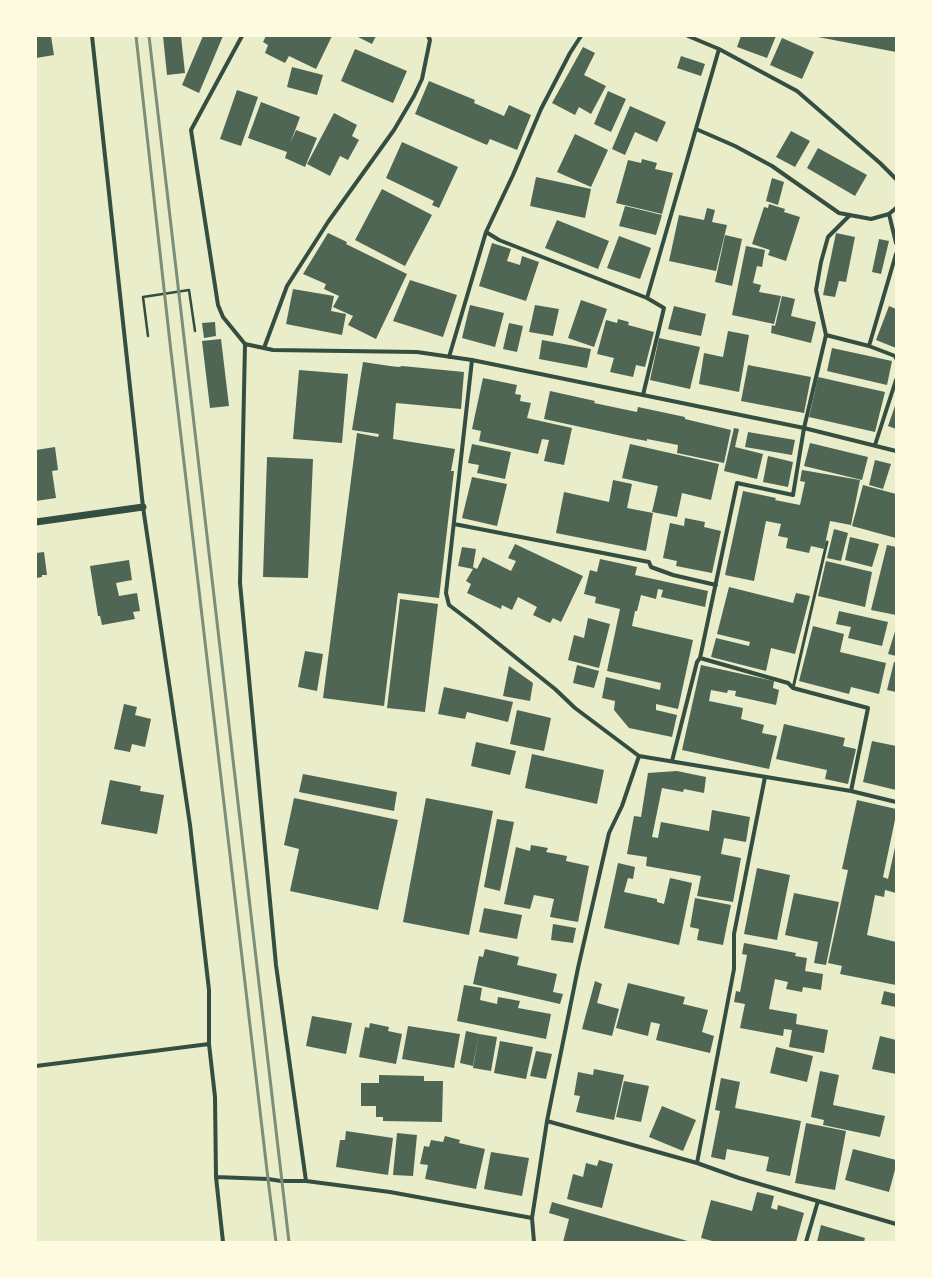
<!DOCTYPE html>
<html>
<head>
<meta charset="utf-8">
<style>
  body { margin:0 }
  #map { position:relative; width:932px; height:1278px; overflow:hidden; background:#e9edc9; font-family:"Fira Sans",sans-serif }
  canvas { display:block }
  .frame { position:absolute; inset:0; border:37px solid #fefae0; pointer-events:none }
</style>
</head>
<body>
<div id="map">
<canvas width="932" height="1278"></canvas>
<div class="frame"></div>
</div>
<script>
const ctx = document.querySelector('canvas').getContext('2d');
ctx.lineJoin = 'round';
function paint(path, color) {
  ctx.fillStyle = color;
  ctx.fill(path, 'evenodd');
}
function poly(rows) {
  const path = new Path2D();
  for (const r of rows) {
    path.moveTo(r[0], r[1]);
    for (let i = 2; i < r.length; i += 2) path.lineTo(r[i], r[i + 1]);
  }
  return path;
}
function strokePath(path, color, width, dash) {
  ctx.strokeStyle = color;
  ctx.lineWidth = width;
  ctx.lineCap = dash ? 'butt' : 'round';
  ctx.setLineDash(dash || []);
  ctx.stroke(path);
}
paint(poly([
  [36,36,51,36,54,55,36,58],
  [163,36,181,36,185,73,167,75],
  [203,36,223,36,199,93,182,85],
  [266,36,332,36,316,69,289,56,285,63,265,53,268,45,263,42],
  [356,36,376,36,372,44],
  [741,36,776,36,767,58,737,47],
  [818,36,896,36,896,52,818,37],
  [782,38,814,52,802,79,770,65],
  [583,47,595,53,584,75,606,86,591,114,579,107,575,115,552,103],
  [355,49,407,71,393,103,341,81],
  [681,56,705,64,701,76,677,68],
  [292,67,323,75,317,95,287,87],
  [429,81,475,100,474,103,504,116,509,105,531,115,517,150,490,139,487,145,415,114],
  [237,90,258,97,241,146,220,139],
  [608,91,626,99,611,132,594,124],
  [261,102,300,117,290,144,296,130,317,138,305,167,285,158,287,152,248,138],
  [630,106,666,122,657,142,635,132,625,155,612,149],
  [334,113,357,125,352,136,359,140,348,160,340,156,330,176,307,164],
  [791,131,810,141,795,167,776,157],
  [575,134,608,150,591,187,557,172],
  [402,142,458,167,439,208,432,205,434,201,386,178],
  [818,148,867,175,855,196,807,168],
  [642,159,657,163,655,169,673,173,662,214,616,203,628,160,641,163],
  [536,177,591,189,585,218,530,206],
  [772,178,784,182,778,205,766,201],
  [382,189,432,215,405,266,355,240],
  [769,204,785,209,784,212,800,217,786,261,768,255,770,250,752,244,764,207,768,208],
  [625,206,662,215,656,235,619,226],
  [707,208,715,210,712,222,727,225,716,271,669,261,679,215,704,220],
  [557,220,609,241,598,269,545,248],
  [328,233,347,242,336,264,346,244,407,274,376,339,348,325,353,316,333,307,339,296,324,289,326,284,303,274],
  [836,233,855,237,846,282,839,281,835,297,823,295],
  [725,235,742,239,732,286,715,282],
  [619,236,651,248,640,279,607,268],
  [879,239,889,241,881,274,872,272],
  [492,243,511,249,507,261,520,265,522,256,539,262,526,301,479,286],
  [746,246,765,250,762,267,757,266,753,283,761,285,759,292,781,296,774,324,732,315],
  [410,280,457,295,443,337,393,321],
  [293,289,334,296,331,311,346,314,342,335,286,324],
  [782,296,795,299,791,316,816,322,811,343,771,333,772,325,775,326],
  [581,300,607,309,594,347,568,338],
  [470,305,504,313,495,347,462,338],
  [535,305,559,309,553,336,529,332],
  [674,306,706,314,701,336,668,329],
  [889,306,896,309,896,348,876,340],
  [618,319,629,322,628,325,654,332,645,367,636,365,633,377,610,372,614,358,597,354,606,320,617,323],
  [215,322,216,336,204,338,202,323],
  [509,323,523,326,517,352,503,349],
  [728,331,749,335,739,392,699,384,704,353,723,357],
  [659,338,700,347,690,389,650,380],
  [221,339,229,406,210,408,202,341],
  [542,340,591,349,587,368,539,359],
  [832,348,892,361,887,385,827,371],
  [363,362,390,366,399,367,402,366,464,372,461,409,396,403,393,439,455,449,451,471,454,471,439,598,398,593,384,706,323,698,357,433,378,437,379,434,352,430],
  [748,365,811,377,804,413,741,401],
  [299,370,348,374,342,443,293,439],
  [818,377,885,392,875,432,809,417],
  [483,378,517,385,515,394,521,395,520,401,531,403,527,418,572,428,564,465,544,461,549,440,542,439,538,454,479,441,481,431,472,429],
  [550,391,595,401,594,403,637,412,638,407,685,417,685,419,731,430,724,463,677,453,678,445,647,439,647,441,631,438,544,419],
  [896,403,896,429,888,426],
  [734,428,739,429,735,447,763,454,757,479,724,471],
  [748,432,795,440,792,455,745,447],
  [810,443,868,457,862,480,804,466],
  [472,444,511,452,505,479,477,473,479,465,468,463],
  [630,444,719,464,711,500,682,493,677,517,652,512,658,486,622,478],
  [55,447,58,470,52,471,56,498,36,501,36,450],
  [768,456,793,462,788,487,763,482],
  [267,457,313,459,308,578,263,577],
  [875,460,891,464,883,489,869,485],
  [802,470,860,480,851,525,830,521,824,549,811,546,809,553,786,548,788,538,778,536,781,524,766,521,754,581,725,575,743,491,776,498,775,500,800,505,805,482,800,481],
  [472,477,507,484,497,526,462,518],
  [613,480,632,484,627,508,653,513,646,551,556,533,564,492,609,502],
  [863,485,896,494,896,538,852,526],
  [685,518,705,522,704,527,721,531,712,573,676,566,677,561,663,558,670,523,684,526],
  [834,529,848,533,841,561,827,558],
  [850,537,879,544,872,567,845,560],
  [515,544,583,576,561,622,553,618,550,623,533,615,537,607,518,597,512,610,502,605,501,609,467,593,471,584,466,581,473,569,458,566,462,547,476,549,473,567,477,569,483,557,511,571,516,561,508,558],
  [887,545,896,547,896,615,871,610],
  [44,552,47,575,42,575,42,577,36,578,36,553],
  [600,559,637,567,635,575,708,591,705,607,661,597,663,590,658,589,656,599,641,595,637,611,635,611,632,626,693,640,678,709,656,704,656,710,677,715,672,737,629,728,614,710,615,701,602,698,606,677,660,690,661,683,607,671,620,609,595,603,596,597,584,594,590,570,597,572],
  [129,560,132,580,116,583,119,596,137,593,140,611,133,612,135,619,102,625,100,616,98,616,90,566],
  [826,561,872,572,865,607,818,596],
  [729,587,793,603,796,593,810,596,795,654,771,648,766,671,711,657,716,638,749,646,750,642,717,634],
  [400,599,438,604,425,712,387,708],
  [839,611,888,622,882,646,848,638,851,627,836,624],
  [588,618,610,624,599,668,568,660,574,635,584,638],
  [813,626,844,634,840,652,886,663,879,694,851,687,849,694,799,681],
  [896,628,896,656,888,654],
  [305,651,323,654,317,691,298,687],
  [894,662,896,662,896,692,887,690],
  [577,665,599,671,594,688,573,683],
  [701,665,774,681,773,688,779,690,776,705,735,696,736,691,728,690,727,693,711,690,709,701,743,708,741,719,764,725,762,733,777,736,769,769,682,750],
  [509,666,533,683,530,701,503,696],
  [444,687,513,702,508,722,467,712,465,719,438,714],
  [124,704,137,707,135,715,151,719,145,747,132,744,130,752,114,749],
  [517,710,551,718,544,751,510,744],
  [784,724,845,738,843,746,856,749,848,784,825,779,827,770,776,759],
  [872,741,896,746,896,790,863,782],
  [476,742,516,751,510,775,471,766],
  [532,754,604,770,597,804,525,788],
  [677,771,706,777,704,793,684,789,683,792,662,788,652,837,658,838,661,822,709,831,712,810,750,817,746,842,724,838,721,854,741,858,733,902,697,896,701,876,646,866,647,857,627,854,634,816,641,817,648,773],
  [303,774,397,792,394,811,299,792],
  [110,780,141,786,140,791,164,795,157,834,101,824],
  [294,798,398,820,378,910,290,891,299,849,284,845],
  [426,798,493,811,469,935,403,922],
  [857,800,896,809,896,815,883,877,888,879,896,843,896,893,885,890,884,897,875,895,867,935,896,942,896,985,840,974,842,966,828,963,848,870,842,869],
  [497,819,514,822,500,891,484,887],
  [531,845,548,848,546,852,567,856,566,861,589,866,578,922,550,917,554,899,534,895,530,909,504,904,516,847,530,851],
  [618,863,635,867,633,879,628,878,624,892,657,899,657,902,664,904,670,878,692,883,679,945,604,928],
  [757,868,790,875,777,940,744,934],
  [794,893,839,902,826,965,814,963,818,942,785,935],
  [695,898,731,905,723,945,697,940,699,929,690,927],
  [484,908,522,915,517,939,479,932],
  [553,924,576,928,573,943,551,940],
  [744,943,796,953,795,956,807,958,805,971,823,974,821,990,803,987,802,992,786,989,788,982,775,979,769,1009,797,1014,796,1024,828,1030,824,1053,789,1047,792,1030,784,1029,783,1036,740,1028,745,1004,734,1002,736,991,740,992,747,955,742,954],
  [485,949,519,957,517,965,557,974,553,992,563,994,560,1004,473,984,479,956,483,957],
  [595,981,602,984,597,1003,619,1009,612,1036,582,1029],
  [628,983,685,997,683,1004,708,1010,702,1032,714,1036,710,1053,656,1040,660,1024,651,1022,648,1036,616,1028],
  [464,985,482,988,480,1000,497,1004,498,997,520,1001,518,1008,551,1014,546,1039,457,1021],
  [884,991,896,994,896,1007,881,1004],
  [312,1016,352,1023,346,1054,306,1046],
  [370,1023,389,1027,388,1031,402,1034,396,1064,359,1057,365,1027,369,1028],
  [408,1026,460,1034,454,1068,402,1059],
  [466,1031,479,1034,473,1066,460,1063],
  [479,1034,497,1037,491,1071,473,1068],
  [880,1036,896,1040,896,1074,872,1069],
  [500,1041,533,1047,526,1079,494,1073],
  [776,1047,813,1056,807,1082,770,1073],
  [536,1051,552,1054,546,1079,530,1076],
  [594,1069,624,1075,614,1120,576,1112,580,1096,574,1095,578,1072,593,1075],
  [820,1071,839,1075,833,1105,885,1116,880,1137,823,1125,824,1120,811,1117],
  [379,1075,424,1076,424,1081,443,1081,442,1122,383,1121,383,1117,376,1117,376,1106,361,1106,361,1083,379,1083],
  [721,1078,740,1082,735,1108,801,1121,790,1176,766,1171,769,1157,727,1149,725,1160,711,1157,720,1111,715,1110],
  [624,1081,649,1086,641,1122,616,1117],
  [662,1106,696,1120,683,1151,649,1137],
  [806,1123,846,1131,835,1190,795,1183],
  [346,1131,393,1138,388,1175,336,1167,340,1140,345,1140],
  [397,1133,417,1135,413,1176,393,1175],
  [445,1136,460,1140,459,1143,485,1149,476,1189,425,1179,428,1165,420,1164,424,1146,429,1147,431,1140,443,1142],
  [853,1149,896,1160,896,1166,889,1192,845,1180],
  [491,1152,529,1158,522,1196,484,1189],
  [599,1160,613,1164,602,1208,567,1199,573,1174,583,1177,586,1163,597,1166],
  [757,1192,774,1196,771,1208,777,1210,778,1205,804,1213,796,1242,716,1242,701,1238,711,1200,752,1211],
  [552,1202,691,1242,563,1242,569,1219,549,1213],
  [821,1225,865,1238,864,1242,817,1242]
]), '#4f6655');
strokePath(poly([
  [148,336,143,297,189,290,195,331]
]), '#344e41', 2.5);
strokePath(poly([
  [793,688,827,542]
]), '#344e41', 3);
strokePath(poly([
  [92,36,143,507,190,825,209,990,209,1044,215,1097,216,1177,223,1242],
  [242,36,191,130,218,305,223,317,245,344,240,583,276,965,306,1181,390,1192,532,1218],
  [688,36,719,49,797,91,880,163,896,179],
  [696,129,735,146,772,166,839,213,871,219,889,214,896,208],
  [889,214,896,243],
  [850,215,828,237,821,262,816,290,826,335,869,346,895,356,896,358],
  [486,232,499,240,647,298],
  [245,344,273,350,417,352,472,360,804,428,896,451],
  [869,346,896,254],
  [264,348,287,286,328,222,394,130,414,96,422,79,430,40,428,36],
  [449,357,486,232,513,175,541,109,570,53,581,36],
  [472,360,446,593,449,605,474,624,555,689,575,708,639,756],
  [643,395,664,308,647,298,719,49],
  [875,445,896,380],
  [454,524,649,562,651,567,673,575,716,585],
  [700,658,788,683,793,688,868,708,851,791],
  [672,761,697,662,700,658,737,483,793,495,804,428,826,335],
  [36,1066,209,1044],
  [547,1121,697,1163,739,1178,896,1224],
  [697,1163,734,969,734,934,765,777],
  [216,1177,268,1179,281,1181,306,1181],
  [534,1242,532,1218,547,1121,578,968,609,833,622,806,639,756,851,791,896,802],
  [806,1242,818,1201]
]), '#344e41', 4);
strokePath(poly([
  [36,522,143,507]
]), '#344e41', 7);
strokePath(poly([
  [136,36,170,343,268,1179,276,1242],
  [149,36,289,1242]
]), '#7c8e77', 3);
</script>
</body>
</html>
